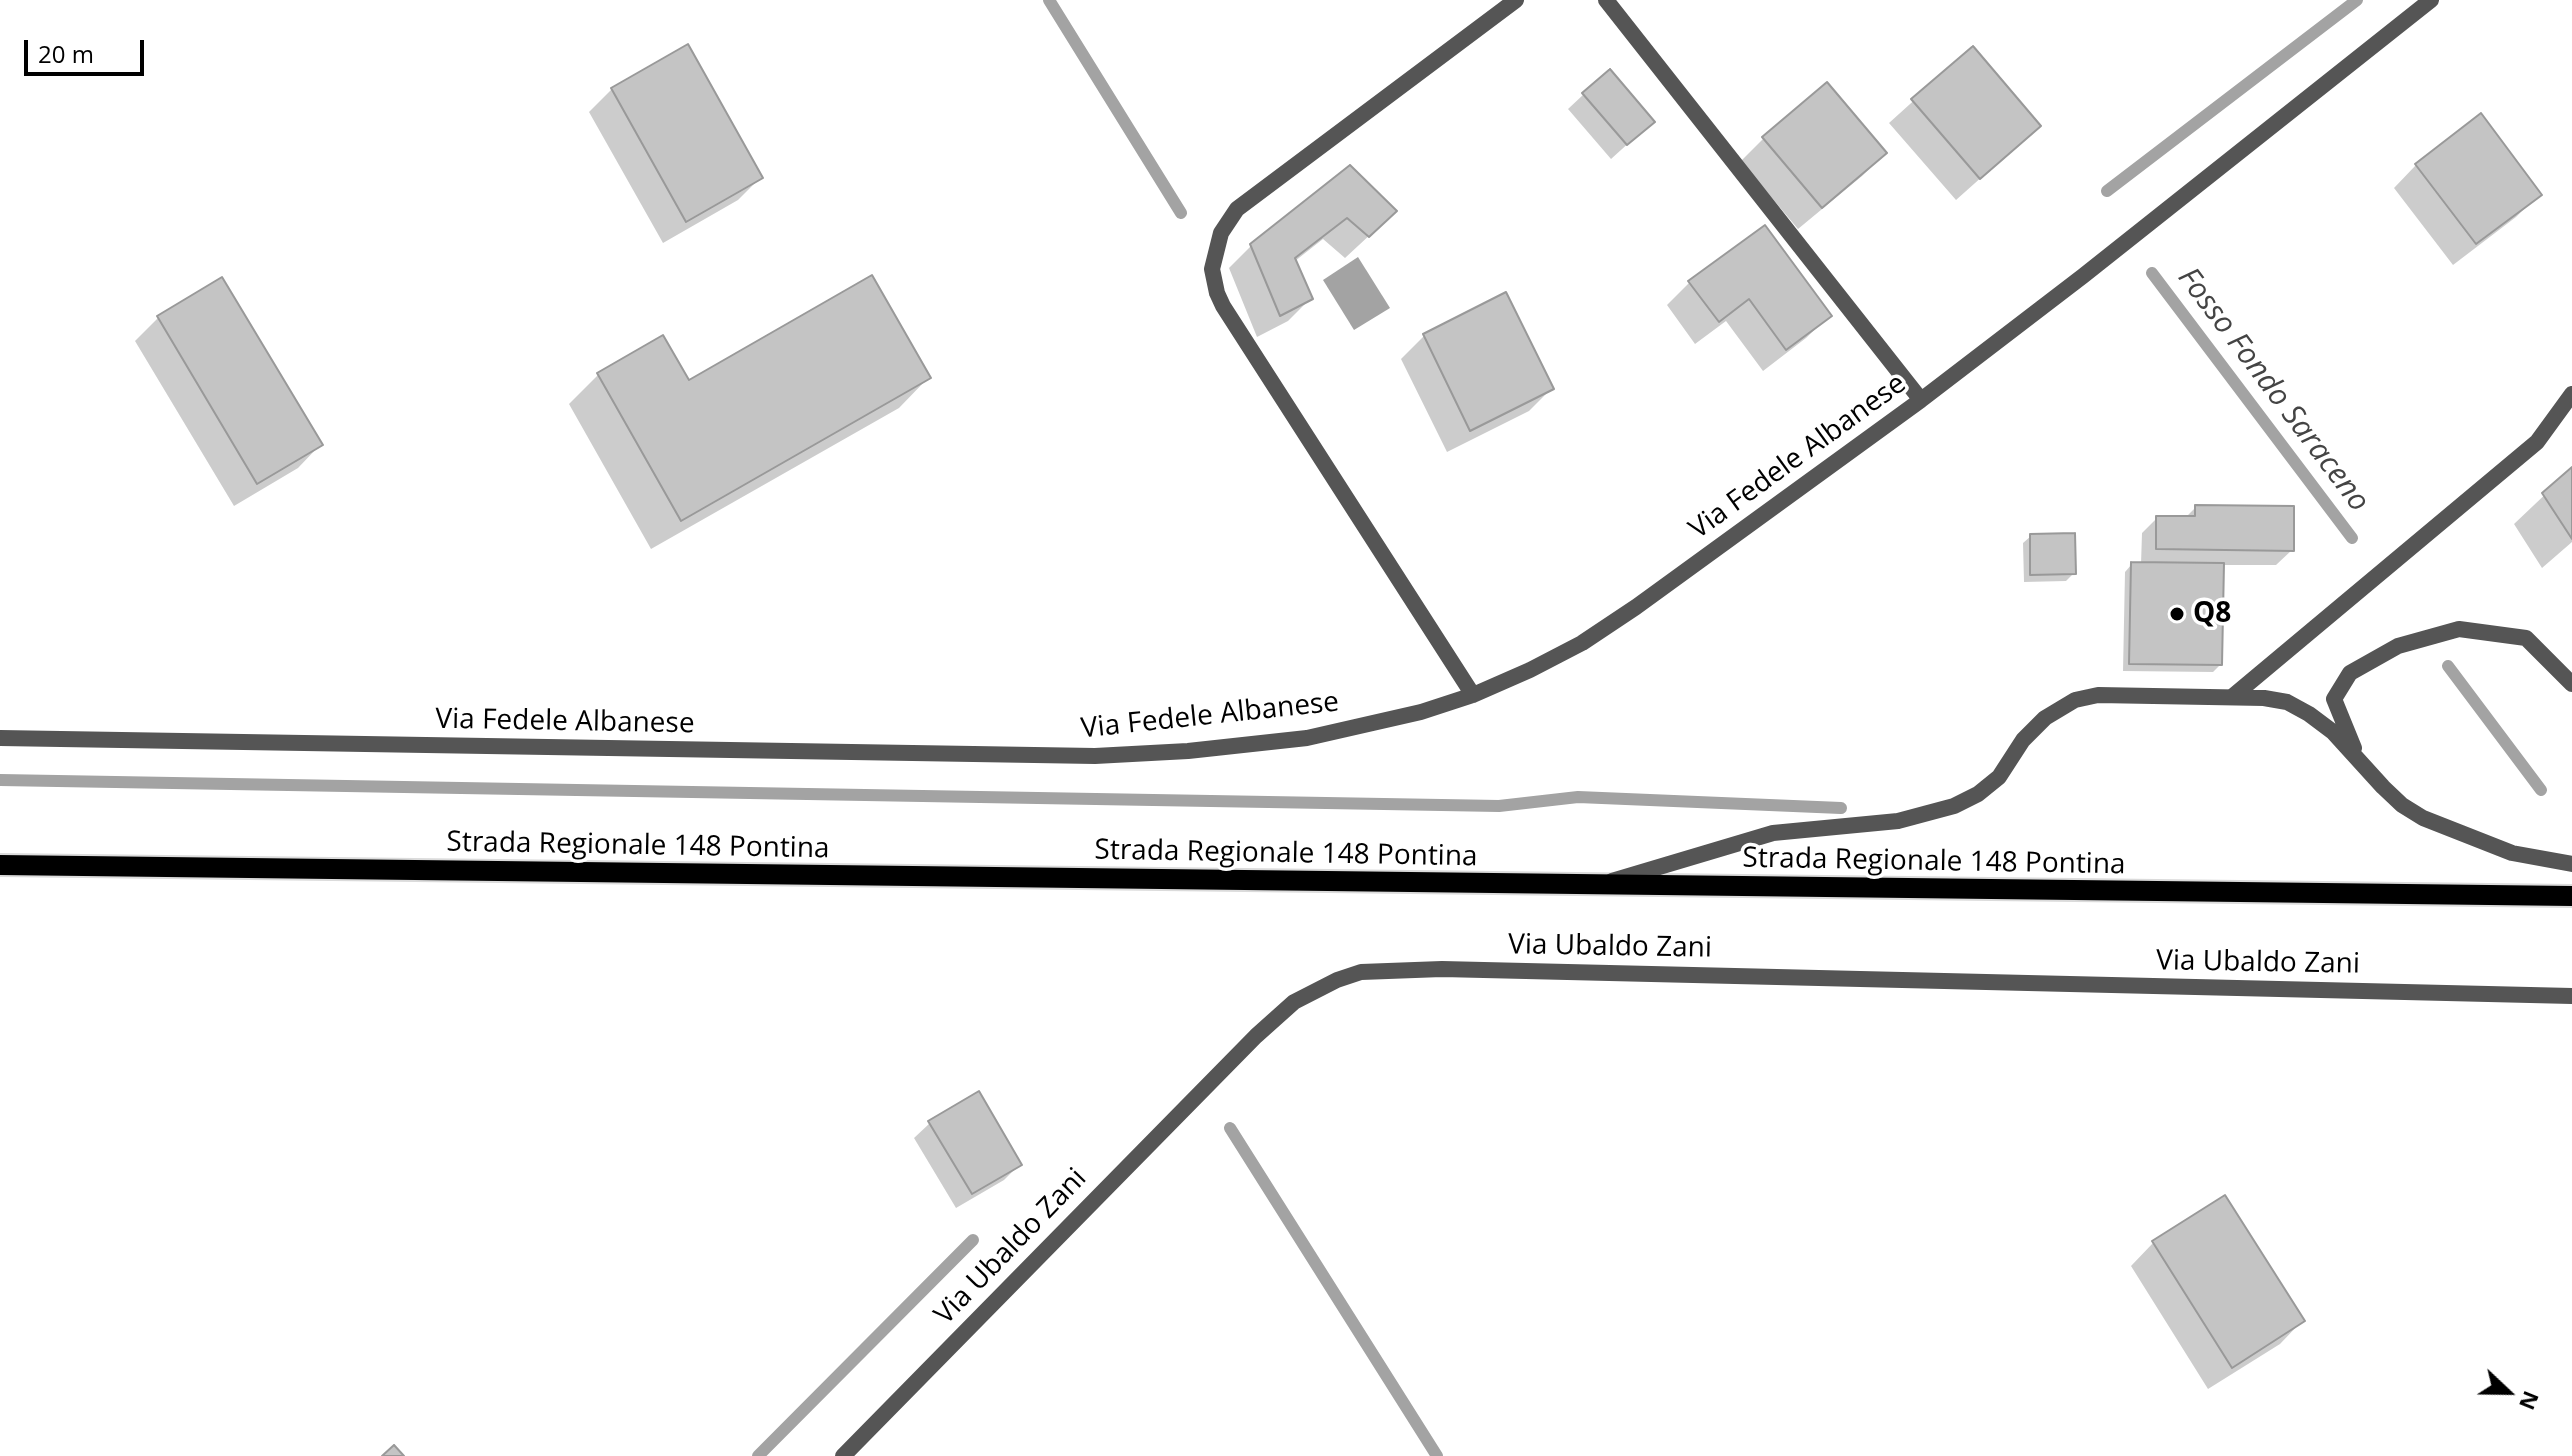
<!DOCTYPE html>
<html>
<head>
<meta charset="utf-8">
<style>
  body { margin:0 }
  #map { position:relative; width:2572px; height:1456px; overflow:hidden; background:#fff; font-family:"Open Sans",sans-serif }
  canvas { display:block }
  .north { position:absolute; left:2468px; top:1352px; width:80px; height:80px; -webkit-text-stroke:6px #fff; paint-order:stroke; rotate:112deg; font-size:22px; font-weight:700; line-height:32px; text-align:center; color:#000 }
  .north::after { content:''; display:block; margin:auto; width:28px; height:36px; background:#000; clip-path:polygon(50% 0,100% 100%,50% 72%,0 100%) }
  .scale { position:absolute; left:24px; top:40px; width:120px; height:36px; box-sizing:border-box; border:4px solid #000; border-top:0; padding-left:10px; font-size:24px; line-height:28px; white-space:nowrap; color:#000; -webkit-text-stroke:6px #fff; paint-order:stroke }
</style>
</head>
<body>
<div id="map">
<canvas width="2572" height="1456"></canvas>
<div class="north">N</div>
<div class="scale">20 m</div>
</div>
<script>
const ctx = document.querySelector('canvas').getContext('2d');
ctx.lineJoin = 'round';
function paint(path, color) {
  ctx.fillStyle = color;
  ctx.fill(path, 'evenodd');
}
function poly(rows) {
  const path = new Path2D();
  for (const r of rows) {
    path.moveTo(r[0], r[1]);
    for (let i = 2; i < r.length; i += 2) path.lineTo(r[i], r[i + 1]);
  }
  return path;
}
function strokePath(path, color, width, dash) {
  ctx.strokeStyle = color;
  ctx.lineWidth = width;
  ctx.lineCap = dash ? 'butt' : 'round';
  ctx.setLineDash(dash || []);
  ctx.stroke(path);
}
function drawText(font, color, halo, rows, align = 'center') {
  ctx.font = font + ' "Open Sans",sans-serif';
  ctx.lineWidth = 7;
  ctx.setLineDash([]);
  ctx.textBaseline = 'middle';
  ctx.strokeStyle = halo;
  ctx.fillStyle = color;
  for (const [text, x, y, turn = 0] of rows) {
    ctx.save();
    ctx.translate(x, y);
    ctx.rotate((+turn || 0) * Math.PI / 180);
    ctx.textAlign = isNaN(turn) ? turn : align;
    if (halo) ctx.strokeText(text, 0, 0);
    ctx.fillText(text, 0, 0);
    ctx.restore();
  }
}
paint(poly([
  [1358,257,1390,308,1354,330,1323,280]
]), '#a3a3a3');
paint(poly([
  [1972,48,2039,126,1956,200,1889,123],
  [612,89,761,177,738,200,663,243,589,112],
  [1584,94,1652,122,1611,159,1568,109],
  [1764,138,1885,153,1862,176,1798,229,1741,161],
  [2416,165,2539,194,2516,217,2453,265,2394,188],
  [1350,168,1372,233,1345,258,1323,239,1295,261,1311,298,1288,321,1257,337,1229,268,1252,245],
  [222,280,320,445,298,468,234,506,135,341,158,318],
  [1690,282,1829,316,1806,338,1763,371,1726,321,1695,344,1667,305],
  [1505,295,1552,388,1529,411,1447,452,1401,359,1424,336],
  [598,375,688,383,928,378,899,408,651,549,569,404],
  [2572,469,2572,542,2542,568,2514,524],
  [2196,507,2292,550,2276,565,2222,565,2220,665,2213,672,2123,671,2125,572,2132,564,2141,564,2142,533,2157,518,2185,518],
  [2031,536,2074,573,2066,581,2024,582,2023,543],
  [930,1123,1020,1164,1004,1180,956,1208,914,1138],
  [2153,1243,2302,1321,2280,1344,2208,1389,2131,1266]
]), '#0003');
strokePath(poly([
  [1049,0,1181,213],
  [2107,191,2357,0],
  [2152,273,2352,538],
  [2448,666,2541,790],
  [0,780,1499,806,1578,797,1841,808],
  [1230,1128,1437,1456],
  [758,1456,973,1240]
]), '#a3a3a3', 12);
const building = poly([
  [688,44,763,178,686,222,611,88,688,44],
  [1973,46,2041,126,1980,179,1911,99,1973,46],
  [1610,69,1655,122,1627,145,1582,93,1610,69],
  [1827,82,1887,153,1822,208,1762,137,1827,82],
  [2481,113,2542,195,2476,244,2415,164,2481,113],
  [1350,165,1397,211,1369,237,1347,218,1295,258,1313,299,1280,316,1250,244,1350,165],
  [1765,225,1832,316,1786,350,1749,299,1719,322,1688,281,1765,225],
  [872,275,931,378,681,521,597,373,663,335,689,380,872,275],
  [222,277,323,445,257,484,157,316,222,277],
  [1506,292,1554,389,1470,431,1423,334,1506,292],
  [2572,467,2572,539,2542,493,2572,467],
  [2195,505,2294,506,2294,551,2156,549,2156,516,2195,516,2195,505],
  [2075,533,2076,574,2030,575,2030,534,2075,533],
  [2131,562,2224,563,2222,665,2129,664,2131,562],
  [979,1091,1022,1165,972,1194,928,1121,979,1091],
  [2225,1195,2305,1321,2232,1368,2152,1241,2225,1195],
  [394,1445,404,1456,382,1456,394,1445]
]);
paint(building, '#c4c4c4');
strokePath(building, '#999', 2);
const primary = poly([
  [0,865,2572,896]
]);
strokePath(primary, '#dbdbdb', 24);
strokePath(poly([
  [2232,697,2537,442,2572,394],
  [2354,748,2334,699,2350,673,2398,646,2459,629,2526,638,2572,684],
  [1612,881,1773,833,1898,821,1954,806,1978,794,1999,777,2023,740,2045,718,2075,700,2098,695,2264,698,2287,702,2309,714,2333,732,2383,787,2402,805,2423,818,2512,853,2572,864]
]), '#555', 16);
strokePath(poly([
  [1606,0,1921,400],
  [1473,695,1223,306,1217,293,1212,269,1221,233,1237,209,1516,0],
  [0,738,1095,756,1188,751,1307,738,1421,712,1473,695,1530,670,1582,643,1636,607,1921,400,2083,276,2431,0],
  [843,1456,1256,1036,1294,1002,1337,980,1361,972,1442,969,2572,996]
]), '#555', 16);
strokePath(primary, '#000', 20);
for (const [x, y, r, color] of [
  [2177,614,8,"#000"]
]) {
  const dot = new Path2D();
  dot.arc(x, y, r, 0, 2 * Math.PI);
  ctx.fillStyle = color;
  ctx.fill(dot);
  strokePath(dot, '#fff', 3);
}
drawText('28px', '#000', '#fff', [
  ["Via Fedele Albanese",1798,457,-36],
  ["Via Fedele Albanese",1210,716,-6],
  ["Via Fedele Albanese",565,722,1],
  ["Strada Regionale 148 Pontina",638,846,1],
  ["Strada Regionale 148 Pontina",1286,854,1],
  ["Strada Regionale 148 Pontina",1934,862,1],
  ["Via Ubaldo Zani",1610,947,1],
  ["Via Ubaldo Zani",2258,963,1],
  ["Via Ubaldo Zani",1011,1247,-46]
]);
drawText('bold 28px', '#000', '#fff', [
  ["Q8",2193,614]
], 'left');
drawText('italic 30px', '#444', '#fff', [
  ["Fosso Fondo Saraceno",2273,390,53]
]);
</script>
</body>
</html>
